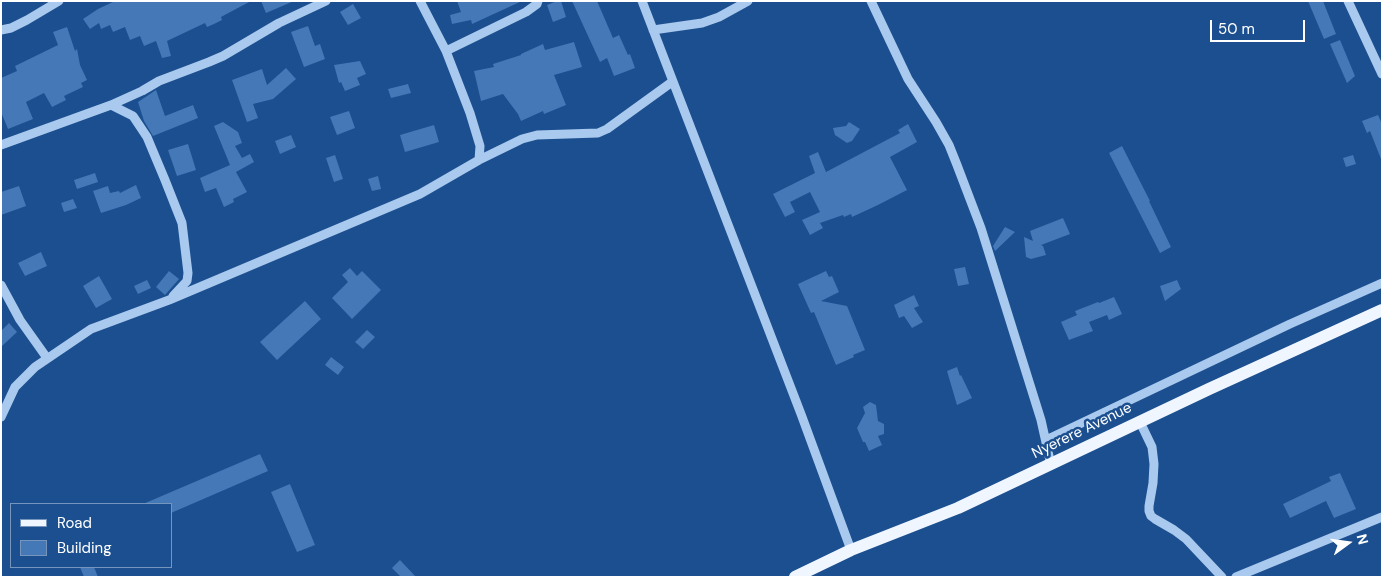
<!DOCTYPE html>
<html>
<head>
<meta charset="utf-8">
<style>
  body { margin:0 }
  #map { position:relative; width:1383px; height:578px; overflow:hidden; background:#1b4f8f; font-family:"DM Sans",sans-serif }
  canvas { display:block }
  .frame { position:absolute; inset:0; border:2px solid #fff; pointer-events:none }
  .legend { position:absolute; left:10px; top:503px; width:162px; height:65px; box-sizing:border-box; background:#1b4f8f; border:1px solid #7695bc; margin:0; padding:6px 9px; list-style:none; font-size:15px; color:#fff }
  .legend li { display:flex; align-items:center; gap:10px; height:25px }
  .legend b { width:25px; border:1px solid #7695bc }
  .north { position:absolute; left:1323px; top:518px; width:50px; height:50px; -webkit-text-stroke:4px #1b4f8f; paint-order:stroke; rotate:76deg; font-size:14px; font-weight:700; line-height:20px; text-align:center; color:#fff }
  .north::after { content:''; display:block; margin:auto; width:18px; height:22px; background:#fff; clip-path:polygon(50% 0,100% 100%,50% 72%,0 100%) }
  .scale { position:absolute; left:1210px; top:20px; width:95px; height:22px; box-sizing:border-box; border:2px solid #fff; border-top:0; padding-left:6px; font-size:15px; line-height:18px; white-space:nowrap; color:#fff; -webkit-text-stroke:4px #1b4f8f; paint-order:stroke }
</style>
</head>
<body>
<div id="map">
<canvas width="1383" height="578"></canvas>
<div class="frame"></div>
<ul class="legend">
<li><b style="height:6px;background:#f0f6ff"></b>Road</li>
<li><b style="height:14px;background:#4478b7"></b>Building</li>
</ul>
<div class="north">N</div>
<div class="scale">50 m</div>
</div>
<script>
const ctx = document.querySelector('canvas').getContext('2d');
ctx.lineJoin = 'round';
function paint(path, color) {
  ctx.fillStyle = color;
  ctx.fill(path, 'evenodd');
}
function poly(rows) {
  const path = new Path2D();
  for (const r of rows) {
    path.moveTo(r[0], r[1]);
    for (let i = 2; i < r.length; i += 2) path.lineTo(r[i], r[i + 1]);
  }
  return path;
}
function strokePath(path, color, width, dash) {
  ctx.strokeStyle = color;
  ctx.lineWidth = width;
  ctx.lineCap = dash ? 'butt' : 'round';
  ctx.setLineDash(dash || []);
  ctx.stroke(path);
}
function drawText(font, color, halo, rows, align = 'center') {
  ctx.font = font + ' "DM Sans",sans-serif';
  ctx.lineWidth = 5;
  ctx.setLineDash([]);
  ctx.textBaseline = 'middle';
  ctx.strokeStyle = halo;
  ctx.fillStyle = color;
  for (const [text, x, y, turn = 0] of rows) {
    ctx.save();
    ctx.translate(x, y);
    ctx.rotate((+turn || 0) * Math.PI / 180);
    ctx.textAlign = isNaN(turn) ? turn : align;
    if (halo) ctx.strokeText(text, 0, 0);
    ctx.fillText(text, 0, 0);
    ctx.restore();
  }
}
paint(poly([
  [115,1,251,1,221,17,222,20,214,24,207,27,205,23,167,41,171,56,162,58,156,41,144,46,140,36,130,40,125,27,113,32,110,25,101,29,99,23,90,29,83,19,98,9],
  [261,1,294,1,266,13],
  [457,1,522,1,472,24,471,20,452,24,450,15,461,12],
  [557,1,561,1,566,17,553,22,547,5],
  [572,1,597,1,613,38,619,35,628,55,630,54,635,68,614,76,607,58,600,62],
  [1308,1,1323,1,1336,34,1324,39],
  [353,4,361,18,348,25,340,12],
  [308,26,315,46,320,44,325,59,304,67,291,32],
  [67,27,75,51,77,49,80,65,87,80,81,83,83,87,64,96,66,100,52,107,44,93,26,102,33,119,8,129,1,112,1,78,17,71,15,66,58,45,53,32],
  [1340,40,1355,76,1347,83,1330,44],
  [574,42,582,67,554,75,566,105,544,114,543,111,521,121,518,114,503,94,481,101,474,71,494,67,493,64,521,55,521,54,543,44,545,50],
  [360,61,366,74,357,78,360,85,345,91,341,82,339,83,334,65],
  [286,68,296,79,273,99,253,104,258,118,247,122,232,80,262,69,267,85],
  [408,84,411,93,391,98,388,89],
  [156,90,165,116,193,105,198,118,153,136,144,121,138,102],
  [349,111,355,128,337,135,330,117],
  [1378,115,1382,124,1381,159,1370,131,1367,133,1362,121],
  [223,122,238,132,242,143,235,146,242,158,250,154,254,162,236,172,247,192,233,199,234,202,224,207,216,188,205,192,200,178,230,165,214,126],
  [849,122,860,129,852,141,847,143,835,135,833,128,846,126],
  [908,124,917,142,890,157,907,190,878,205,852,217,851,214,844,217,843,215,820,223,823,228,810,235,802,220,820,212,810,192,790,202,795,212,785,217,773,194,815,173,809,156,818,152,826,172,900,133,898,130],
  [434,125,439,142,405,152,400,135],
  [291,135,296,147,280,154,275,141],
  [188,144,196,170,177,176,168,150],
  [1122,146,1150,201,1149,201,1171,247,1160,253,1109,153],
  [335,155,343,179,334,182,326,158],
  [1353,155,1356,164,1346,167,1343,158],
  [95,173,98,182,77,189,74,180],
  [378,176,381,189,372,191,368,179],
  [136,185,141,198,126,205,101,213,93,191,108,186,110,193,119,191,120,193],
  [19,186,26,206,1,215,1,192],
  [73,199,77,208,64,212,61,203],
  [1063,218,1070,234,1041,245,1043,246,1046,255,1031,259,1026,257,1024,237,1033,241,1030,231],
  [1005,227,1015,232,995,251,993,246],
  [41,252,47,266,25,276,18,263],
  [965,267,969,284,958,286,954,269],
  [350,268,357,276,362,271,381,290,352,319,332,298,348,282,342,275],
  [169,271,179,279,165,295,156,287],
  [826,271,829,277,832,276,839,292,821,301,847,306,865,350,853,355,854,357,836,365,814,312,811,313,798,284],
  [99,276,112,299,96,308,83,286],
  [147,280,151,288,138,294,134,286],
  [1177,280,1181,289,1165,301,1160,286],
  [914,295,919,306,914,308,923,322,912,328,904,316,899,318,894,305],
  [1114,297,1122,314,1109,320,1107,315,1089,322,1093,331,1069,340,1061,322,1077,315,1075,311,1098,302,1099,303],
  [305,301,321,319,277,360,260,342],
  [9,323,17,332,1,347,1,331],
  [367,330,375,337,363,349,355,342],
  [331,357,344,367,338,375,325,365],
  [957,367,960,376,961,375,972,398,957,405,947,371],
  [870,402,876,405,878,421,884,424,884,434,878,436,882,445,869,451,865,442,863,442,857,428,865,413,863,407],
  [260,454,268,471,171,513,171,504,143,504],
  [1340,473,1356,509,1334,518,1326,501,1290,518,1283,504,1331,481,1329,477],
  [290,484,315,545,297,552,271,492],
  [400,560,416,577,401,577,392,568],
  [80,567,94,567,98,577,84,577]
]), '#4478b7');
strokePath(poly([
  [420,1,446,51,470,113,480,146,479,160],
  [642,1,801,414,851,550],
  [871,1,908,79,936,122,949,145,957,165,981,228,1041,420,1051,465],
  [1348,1,1382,74],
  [1,30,11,28,27,20,59,1],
  [653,30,702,23,719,17,748,1],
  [446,51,526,12,537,4,538,1],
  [111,105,133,116,147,137,165,180,182,223,188,273,187,281,173,296],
  [1,145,111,105,142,91,159,81,209,62,223,56,279,23,326,1],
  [1,285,20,320,47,358],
  [1,417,15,387,35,367,91,329,169,300,420,194,479,160,522,139,537,135,598,133,607,129,672,82],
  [1140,422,1152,447,1154,464,1153,483,1149,506,1149,511,1151,516,1155,519,1174,530,1186,539,1222,577],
  [1046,440,1290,324,1382,283],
  [1236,577,1382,517]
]), '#a9c9ee', 9);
strokePath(poly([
  [795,577,851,550,958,508,1209,389,1382,310]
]), '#f0f6ff', 12);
drawText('15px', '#fff', '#1b4f8f', [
  ["Nyerere Avenue",1082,431,-26]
]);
</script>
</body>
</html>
